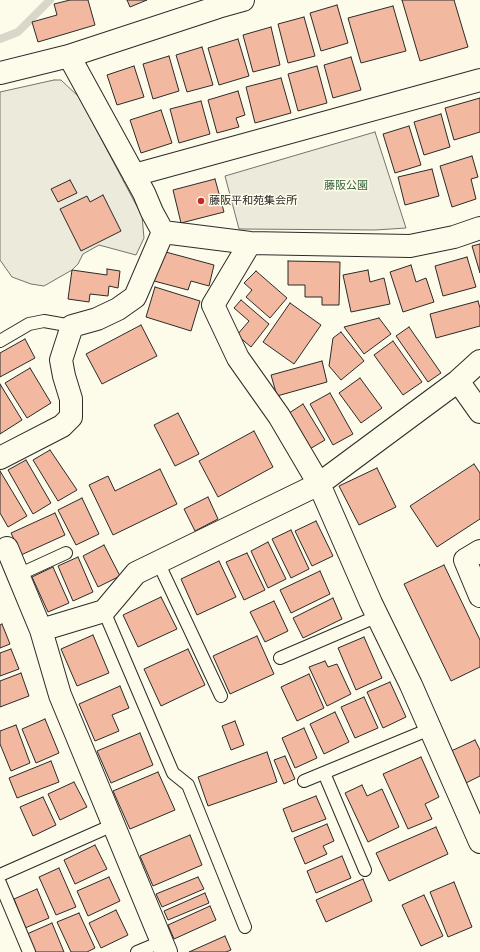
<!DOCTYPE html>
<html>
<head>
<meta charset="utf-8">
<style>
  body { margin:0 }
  canvas { display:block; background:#fdfbea }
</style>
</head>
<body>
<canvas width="480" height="952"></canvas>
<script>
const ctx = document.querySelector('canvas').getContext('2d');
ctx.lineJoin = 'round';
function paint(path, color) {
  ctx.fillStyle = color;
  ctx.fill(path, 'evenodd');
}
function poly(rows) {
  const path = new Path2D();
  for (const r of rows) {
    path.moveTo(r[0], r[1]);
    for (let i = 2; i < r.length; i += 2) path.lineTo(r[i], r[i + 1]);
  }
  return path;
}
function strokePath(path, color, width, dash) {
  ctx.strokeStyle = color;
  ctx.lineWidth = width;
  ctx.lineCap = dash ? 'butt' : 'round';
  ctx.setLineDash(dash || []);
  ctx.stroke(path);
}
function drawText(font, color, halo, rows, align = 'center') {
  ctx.font = font + ' "Sofia Sans Condensed","Noto Sans JP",sans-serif';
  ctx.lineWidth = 3;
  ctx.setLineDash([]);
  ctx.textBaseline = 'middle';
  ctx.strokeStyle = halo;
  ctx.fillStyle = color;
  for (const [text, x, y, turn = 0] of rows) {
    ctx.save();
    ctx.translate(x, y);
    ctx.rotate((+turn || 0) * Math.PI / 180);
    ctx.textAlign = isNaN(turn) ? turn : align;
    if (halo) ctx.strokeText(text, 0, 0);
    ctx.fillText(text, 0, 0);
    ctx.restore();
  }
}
const green = poly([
  [375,132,406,228,375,230,239,229,225,176,375,132]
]);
paint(green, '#ecebdb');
strokePath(green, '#74746e', 1);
const parking = poly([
  [54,80,61,80,79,97,142,216,144,238,136,255,99,245,83,254,78,264,72,270,44,286,31,284,12,277,0,260,0,92,54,80]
]);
paint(parking, '#eceadb');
strokePath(parking, '#74746e', 1);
strokePath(poly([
  [0,39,18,32,50,0]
]), '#d8d7c9', 8);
const building = poly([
  [70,0,88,0,95,25,38,42,32,22,57,15,54,4,70,0],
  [127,0,147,0,130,7,127,0],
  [402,0,454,0,468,47,420,61,402,0],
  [337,5,348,43,321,51,310,13,337,5],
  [393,6,406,51,361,63,348,18,393,6],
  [304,17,315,56,288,63,278,24,304,17],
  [271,27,280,65,253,72,243,35,271,27],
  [238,39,249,76,219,85,208,48,238,39],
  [202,47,213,85,187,92,176,55,202,47],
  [169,56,179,91,153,99,143,64,169,56],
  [351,57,361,90,333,98,324,65,351,57],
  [134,66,144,97,117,105,107,75,134,66],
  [317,66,327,103,298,111,288,74,317,66],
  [281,78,291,113,255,123,246,87,281,78],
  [238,91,245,115,236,118,239,127,217,133,208,100,238,91],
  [480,98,480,132,454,140,445,108,480,98],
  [201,101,210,134,179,143,170,109,201,101],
  [161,110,172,143,141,153,130,120,161,110],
  [441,114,450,147,424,155,414,122,441,114],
  [409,126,421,165,395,173,383,134,409,126],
  [472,156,478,177,471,179,476,199,452,207,440,166,472,156],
  [432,169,439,196,405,205,398,177,432,169],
  [215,179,224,212,181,223,173,190,215,179],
  [70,180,77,193,58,202,51,189,70,180],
  [103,195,121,231,81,251,60,209,87,196,90,202,103,195],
  [480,244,480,273,472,246,480,244],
  [162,251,214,265,209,286,191,281,188,290,154,281,162,251],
  [467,257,476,287,443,296,435,266,467,257],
  [288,261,340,262,339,305,322,305,322,297,305,297,305,285,288,285,288,261],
  [411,265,416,282,426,278,434,302,403,312,390,272,411,265],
  [107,269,120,271,118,288,109,286,108,296,90,294,89,302,68,299,72,270,107,275,107,269],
  [368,270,370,282,384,278,390,304,351,312,343,275,368,270],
  [256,271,287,298,270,318,246,297,252,290,244,283,256,271],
  [155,287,200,301,191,331,146,317,155,287],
  [241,300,269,324,251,347,237,335,249,321,234,308,241,300],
  [478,301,480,308,480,326,436,338,430,314,478,301],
  [290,303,321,325,294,364,263,342,290,303],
  [379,318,391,334,364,354,344,327,379,318],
  [141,325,157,356,102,384,86,354,141,325],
  [409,327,441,373,428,382,396,336,409,327],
  [341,332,364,361,341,380,329,366,333,338,341,332],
  [25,339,35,358,0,377,0,353,25,339],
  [393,341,422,382,403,395,374,355,393,341],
  [322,361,327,382,277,396,271,375,322,361],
  [30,368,51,403,27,418,5,383,30,368],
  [360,378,382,408,361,423,339,393,360,378],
  [0,384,22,420,0,434,0,384],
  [330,393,353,434,333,445,310,404,330,393],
  [303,404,325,440,308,450,286,415,303,404],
  [178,413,199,454,175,466,154,425,178,413],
  [254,431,273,467,218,497,199,461,254,431],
  [50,450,77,490,58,501,33,460,50,450],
  [26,460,51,503,33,514,8,470,26,460],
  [474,464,480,473,480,519,437,547,410,506,474,464],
  [377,468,396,507,359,525,339,486,377,468],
  [160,469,177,504,113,535,89,485,108,476,115,491,160,469],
  [0,471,27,516,8,527,0,513,0,471],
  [208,497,218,519,195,531,184,509,208,497],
  [82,498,99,534,76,545,58,510,82,498],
  [55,513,65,535,21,555,11,533,55,513],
  [316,521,333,556,312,566,295,531,316,521],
  [291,530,309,569,291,578,272,539,291,530],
  [268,542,286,579,268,588,251,551,268,542],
  [104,545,120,576,98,587,83,556,104,545],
  [247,553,265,590,244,600,226,562,247,553],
  [78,557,93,592,73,601,58,566,78,557],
  [219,561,236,597,197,615,181,579,219,561],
  [444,565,480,640,480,667,451,681,404,584,444,565],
  [53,567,69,603,48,612,32,577,53,567],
  [320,571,330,594,291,613,280,590,320,571],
  [161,597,177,629,138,647,123,615,161,597],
  [333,598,342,619,303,638,293,618,333,598],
  [274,601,288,631,265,642,250,612,274,601],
  [2,624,10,644,0,648,0,625,2,624],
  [93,635,109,673,77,686,61,649,93,635],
  [257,636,274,674,230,694,213,656,257,636],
  [364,637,382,678,356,690,338,648,364,637],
  [11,649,19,669,0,676,0,653,11,649],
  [188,649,205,685,161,706,144,669,188,649],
  [325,661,328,667,337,664,351,694,327,706,309,667,325,661],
  [21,673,29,696,0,707,0,681,21,673],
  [309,674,324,708,297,721,281,687,309,674],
  [390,682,406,717,383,728,367,692,390,682],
  [120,686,129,708,112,715,119,731,95,741,79,704,120,686],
  [364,697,378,728,355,738,341,707,364,697],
  [335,712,349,742,324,754,310,724,335,712],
  [45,719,59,753,36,763,22,729,45,719],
  [235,721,244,745,231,750,222,726,235,721],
  [16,725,30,763,11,771,0,744,0,731,16,725],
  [304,728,317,758,295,768,282,738,304,728],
  [140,733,153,765,111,783,97,751,140,733],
  [475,740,480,750,480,776,464,784,449,752,475,740],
  [267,752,277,782,208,806,198,777,267,752],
  [285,756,295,779,284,784,274,760,285,756],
  [421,757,439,797,425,804,432,819,408,829,383,774,421,757],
  [51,761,59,782,17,798,9,778,51,761],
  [158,772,175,810,130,829,113,791,158,772],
  [74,782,87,807,60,820,48,794,74,782],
  [362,785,367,796,382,789,399,827,368,842,345,793,362,785],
  [316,796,326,819,292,832,283,809,316,796],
  [43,797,56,825,33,836,20,807,43,797],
  [327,824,334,841,323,846,327,854,305,864,294,838,327,824],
  [436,827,448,854,389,881,376,853,436,827],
  [190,835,202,865,153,886,140,856,190,835],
  [95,845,107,869,75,884,64,860,95,845],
  [342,856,351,878,316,893,307,871,342,856],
  [59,868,76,907,56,915,39,877,59,868],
  [109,877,120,901,88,916,77,891,109,877],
  [198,877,204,889,162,907,156,894,198,877],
  [363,879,372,901,326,922,316,900,363,879],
  [454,882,472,927,448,937,430,892,454,882],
  [37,889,49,918,25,928,14,899,37,889],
  [205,893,209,903,168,920,164,911,205,893],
  [424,895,443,936,421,946,402,905,424,895],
  [210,906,216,920,174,939,168,925,210,906],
  [116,910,128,935,101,948,89,923,116,910],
  [79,913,95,948,87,952,71,952,57,922,79,913],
  [52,923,64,952,35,952,27,934,52,923],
  [225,936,231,950,226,952,189,952,225,936]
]);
paint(building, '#f2b8a0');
strokePath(building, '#2b2b2b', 1);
const service = poly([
  [0,341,29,324,44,321,72,326],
  [158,562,221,696],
  [18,575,66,553],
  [104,611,173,773,188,785,245,927],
  [280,658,378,616],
  [324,773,365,870],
  [304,781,430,729],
  [0,875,113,825],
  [0,883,29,952],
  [137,952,161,942]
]);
const minor = poly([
  [69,56,144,193,152,212,163,232,250,243,410,246,454,237,480,228],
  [0,73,69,56,218,7,243,0],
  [134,175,480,80],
  [250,243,213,305,238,358,279,416,319,484,371,603,411,685,480,842],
  [458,381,480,412],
  [0,458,62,426,71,417,71,399,64,376,61,360,72,326,97,319,118,309,135,297,163,232],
  [7,548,41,630,60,695,166,952],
  [480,551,465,560,480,596],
  [41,630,104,611,136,573,319,484,458,381,480,361]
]);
strokePath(service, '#2b2b2b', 14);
strokePath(minor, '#2b2b2b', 24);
strokePath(service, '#fdfbea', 12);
strokePath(minor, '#fdfbea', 22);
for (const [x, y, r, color] of [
  [201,201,4,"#c62828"]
]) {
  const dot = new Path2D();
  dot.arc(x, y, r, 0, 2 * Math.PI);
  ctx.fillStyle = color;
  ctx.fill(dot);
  strokePath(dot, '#fdfbea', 1.5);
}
drawText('11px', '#34623c', '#fdfbea', [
  ["藤阪公園",346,186]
]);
drawText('11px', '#2b2b2b', '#fdfbea', [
  ["藤阪平和苑集会所",209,201]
], 'left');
</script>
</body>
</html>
